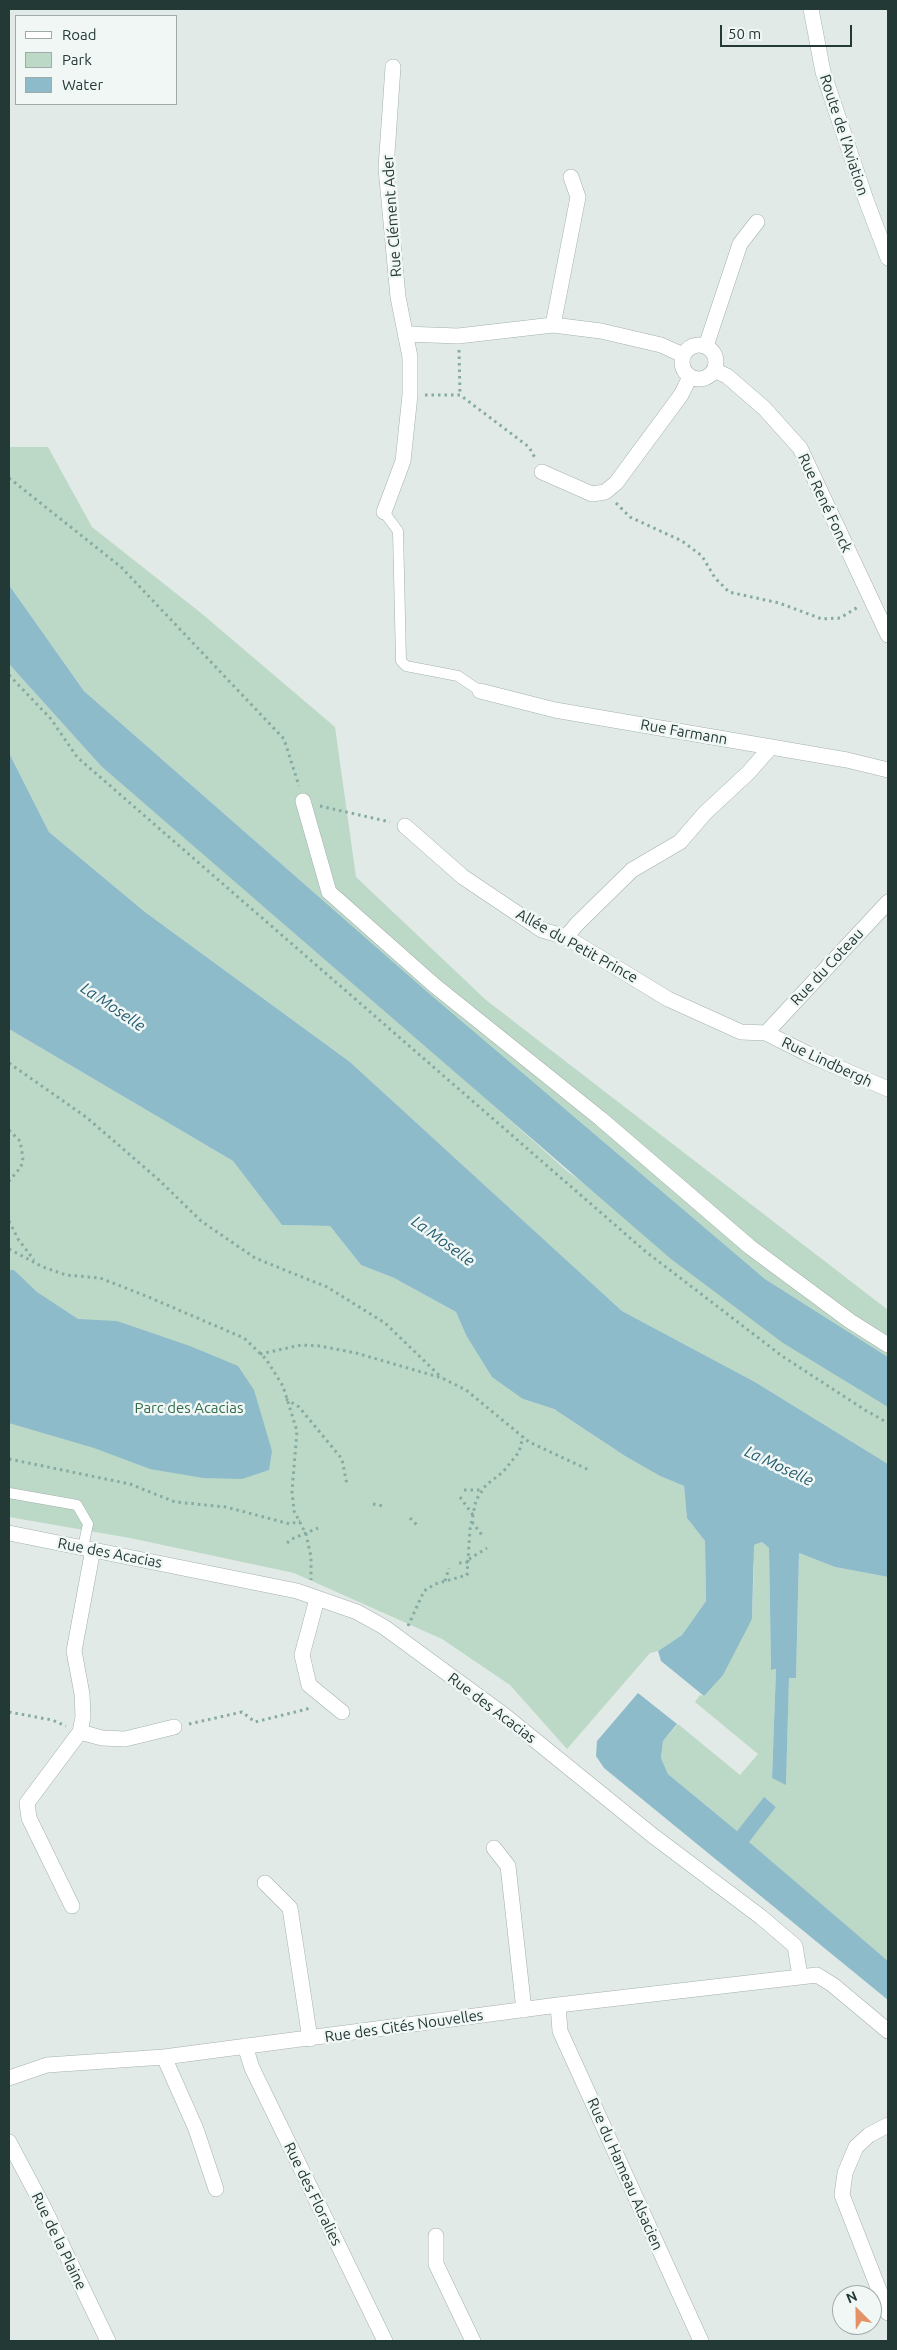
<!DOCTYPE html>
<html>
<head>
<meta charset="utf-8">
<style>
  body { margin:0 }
  #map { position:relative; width:897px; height:2350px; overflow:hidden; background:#e1eae7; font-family:Ubuntu,sans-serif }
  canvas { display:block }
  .frame { position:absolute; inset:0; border:10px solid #233936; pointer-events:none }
  .legend { position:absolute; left:15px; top:15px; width:162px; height:90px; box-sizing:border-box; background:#f1f7f5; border:1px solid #9faba9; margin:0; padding:6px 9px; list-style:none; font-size:15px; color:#233936 }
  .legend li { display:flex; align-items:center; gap:10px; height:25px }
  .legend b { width:25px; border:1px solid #9faba9 }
  .north { position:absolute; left:832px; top:2285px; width:50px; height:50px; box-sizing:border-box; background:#f1f7f5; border:1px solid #9faba9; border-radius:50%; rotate:337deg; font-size:14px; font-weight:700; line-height:20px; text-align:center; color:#233936 }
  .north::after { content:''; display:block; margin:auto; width:18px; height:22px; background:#e49165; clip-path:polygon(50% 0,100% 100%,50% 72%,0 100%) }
  .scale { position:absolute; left:720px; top:25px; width:132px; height:22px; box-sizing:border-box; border:2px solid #233936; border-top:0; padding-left:6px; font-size:15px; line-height:18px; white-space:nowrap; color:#233936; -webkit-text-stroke:4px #f1f7f5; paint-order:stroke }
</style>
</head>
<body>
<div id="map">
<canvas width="897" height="2350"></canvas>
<div class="frame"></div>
<ul class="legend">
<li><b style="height:6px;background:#fff"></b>Road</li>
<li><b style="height:14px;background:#bcd9c7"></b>Park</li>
<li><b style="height:14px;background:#8ebbca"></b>Water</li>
</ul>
<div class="north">N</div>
<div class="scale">50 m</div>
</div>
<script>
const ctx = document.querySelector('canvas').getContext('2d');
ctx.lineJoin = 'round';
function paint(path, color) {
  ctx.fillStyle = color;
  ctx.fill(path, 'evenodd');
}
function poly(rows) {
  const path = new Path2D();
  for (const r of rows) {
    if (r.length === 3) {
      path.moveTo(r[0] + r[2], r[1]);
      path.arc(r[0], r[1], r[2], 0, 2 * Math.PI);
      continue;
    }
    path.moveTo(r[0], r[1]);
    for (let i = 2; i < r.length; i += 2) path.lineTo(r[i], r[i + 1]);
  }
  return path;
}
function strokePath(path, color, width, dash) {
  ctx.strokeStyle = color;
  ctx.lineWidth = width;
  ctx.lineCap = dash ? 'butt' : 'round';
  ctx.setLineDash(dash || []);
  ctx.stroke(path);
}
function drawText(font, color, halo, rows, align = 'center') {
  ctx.font = font + ' Ubuntu,sans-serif';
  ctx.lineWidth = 5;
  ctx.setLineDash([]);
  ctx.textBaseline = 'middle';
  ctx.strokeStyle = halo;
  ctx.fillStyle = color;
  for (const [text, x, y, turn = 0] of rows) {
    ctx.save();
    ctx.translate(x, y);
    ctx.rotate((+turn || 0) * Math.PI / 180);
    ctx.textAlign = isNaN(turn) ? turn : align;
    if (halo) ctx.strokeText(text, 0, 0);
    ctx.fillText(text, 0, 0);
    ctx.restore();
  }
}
paint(poly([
  [9,447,48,447,92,527,201,613,335,727,356,877,486,1000,888,1310,888,1357,765,1279,431,995,84,691,9,585],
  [9,664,101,766,418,1038,567,1171,888,1404,888,1464,755,1382,622,1311,350,1062,145,912,49,832,9,753],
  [9,1029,233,1161,282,1225,330,1226,361,1265,394,1278,456,1312,466,1335,523,1399,554,1409,625,1456,660,1476,684,1486,687,1518,705,1541,706,1601,682,1635,658,1651,650,1653,567,1749,510,1685,442,1639,294,1573,130,1538,9,1517],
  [762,1542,769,1548,771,1670,776,1669,772,1778,786,1784,789,1677,796,1677,799,1553,835,1567,888,1577,888,1961,748,1842,776,1807,764,1798,737,1831,668,1774,661,1758,663,1741,678,1724,740,1775,758,1754,695,1702,700,1695,704,1696,752,1619,754,1565,752,1555,754,1545]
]), '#bcd9c7');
paint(poly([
  [9,585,84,691,431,995,765,1279,888,1357,888,1407,783,1343,671,1259,101,766,9,664],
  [9,753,49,832,145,912,350,1062,622,1311,755,1382,888,1464,888,1577,835,1567,799,1553,796,1678,789,1678,786,1785,772,1778,776,1669,771,1670,769,1548,762,1542,754,1545,752,1619,723,1675,704,1696,661,1661,658,1651,682,1635,706,1601,705,1541,687,1518,684,1486,660,1476,625,1456,554,1409,523,1399,492,1377,466,1335,456,1312,394,1278,361,1265,330,1226,282,1225,233,1161,9,1029],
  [9,1270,14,1270,37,1292,78,1319,117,1321,190,1346,238,1366,254,1390,272,1451,269,1470,242,1479,203,1478,150,1469,94,1448,9,1423],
  [638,1693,677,1724,663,1741,661,1758,668,1774,737,1831,764,1797,776,1807,749,1842,888,1961,888,2000,604,1768,596,1756,597,1741]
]), '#8ebbca');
const lane = poly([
  [384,512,398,531,401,661,406,666,458,676,480,691],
  [9,1493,77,1505,88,1524,83,1547]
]);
const street = poly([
  [553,325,578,197,571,177],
  [405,334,458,336,553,325,601,331,661,345,683,355],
  [699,362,17],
  [706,346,740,244,757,222],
  [714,370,727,376,764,408,800,448,888,635],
  [542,472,592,494,605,492,616,483,681,395,690,377],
  [384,512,403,461,410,395,410,357,398,297,386,168,393,67],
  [480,691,555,710,847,760,888,770],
  [303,801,329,892,434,985,601,1119,750,1247,850,1321,888,1345],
  [405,826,463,877,542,930,566,937,668,999,741,1032,766,1033,814,1057,888,1089],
  [566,937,577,924,632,870,680,842,705,813,748,773,771,747],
  [766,1033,888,902],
  [9,1533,297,1591,357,1612,384,1627,504,1715,652,1835,761,1917,795,1946,800,1976],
  [317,1599,302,1655,309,1685,342,1712],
  [80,1732,102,1738,125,1739,174,1727],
  [494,1848,508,1866,524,2010],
  [265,1883,290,1908,310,2039],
  [72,1906,29,1818,27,1803,80,1732,83,1717,82,1694,74,1651,93,1549],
  [558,2005,560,2031,701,2341],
  [245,2046,252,2068,385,2341],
  [164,2057,196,2129,216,2189],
  [9,2078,47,2065,164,2057,558,2005,817,1975,833,1985,888,2031],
  [888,2125,869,2135,856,2147,845,2173,842,2195,888,2313],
  [9,2142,44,2208,108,2341],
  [436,2236,436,2264,473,2341]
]);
const secondary = poly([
  [811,9,823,72,866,200,888,258]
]);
strokePath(lane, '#a4b1ae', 11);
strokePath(street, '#a4b1ae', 16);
strokePath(secondary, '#a1b5b0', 16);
strokePath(poly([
  [459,350,460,395],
  [425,395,460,395,529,447,535,458],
  [9,478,121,567,284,739,299,786],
  [616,503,630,517,682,541,702,556,715,578,729,592,779,603,822,619,840,618,858,607],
  [9,675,51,719,77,757,645,1251,782,1356,865,1410,888,1423],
  [320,806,390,822],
  [9,1063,86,1117,159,1180,201,1221,255,1258,327,1287,385,1323,442,1378],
  [9,1130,20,1141,23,1158,21,1167,9,1181],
  [9,1221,18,1239,34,1260],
  [9,1249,43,1267,66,1275,100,1278,146,1296,244,1338,266,1359,283,1386,297,1431,292,1491,294,1511,306,1534,311,1557,311,1580],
  [260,1354,301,1345,320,1346,356,1353,442,1378,466,1390,529,1442,589,1470],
  [286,1399,299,1407,342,1459,347,1485],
  [9,1459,130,1484,175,1502,226,1507,290,1524,300,1521],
  [464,1490,482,1490],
  [460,1497,473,1515],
  [373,1504,384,1506],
  [410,1518,418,1526],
  [472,1522,482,1535],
  [287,1543,292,1539,318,1528],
  [469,1559,487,1548],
  [459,1563,468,1562],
  [445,1581,449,1568],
  [408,1626,424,1591,435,1584,467,1575,470,1529,476,1500,486,1485,503,1472,519,1452,523,1437],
  [9,1712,52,1720,66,1726],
  [189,1724,242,1712,255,1722,307,1709,310,1706]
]), '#85aba3', 3, [2.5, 4]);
strokePath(lane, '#fff', 10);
strokePath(street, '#fff', 15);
strokePath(secondary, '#fff', 15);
drawText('15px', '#233936', '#f1f7f5', [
  ["Route de l'Aviation",844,135,72],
  ["Rue Clément Ader",392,216,-94],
  ["Rue René Fonck",825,503,65],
  ["Rue Farmann",684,732,10],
  ["Allée du Petit Prince",577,946,29],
  ["Rue du Coteau",827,967,-47],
  ["Rue Lindbergh",827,1062,25],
  ["Rue des Acacias",110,1553,11],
  ["Rue des Acacias",492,1708,37],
  ["Rue des Cités Nouvelles",404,2026,-8],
  ["Rue du Hameau Alsacien",625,2174,66],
  ["Rue des Floralies",313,2194,64],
  ["Rue de la Plaine",59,2241,64]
]);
drawText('15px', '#316c4e', '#f1f7f5', [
  ["Parc des Acacias",189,1408]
]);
drawText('italic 16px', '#235b6f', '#f1f7f5', [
  ["La Moselle",113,1007,34],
  ["La Moselle",443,1241,36],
  ["La Moselle",779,1466,25]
]);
</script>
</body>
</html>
